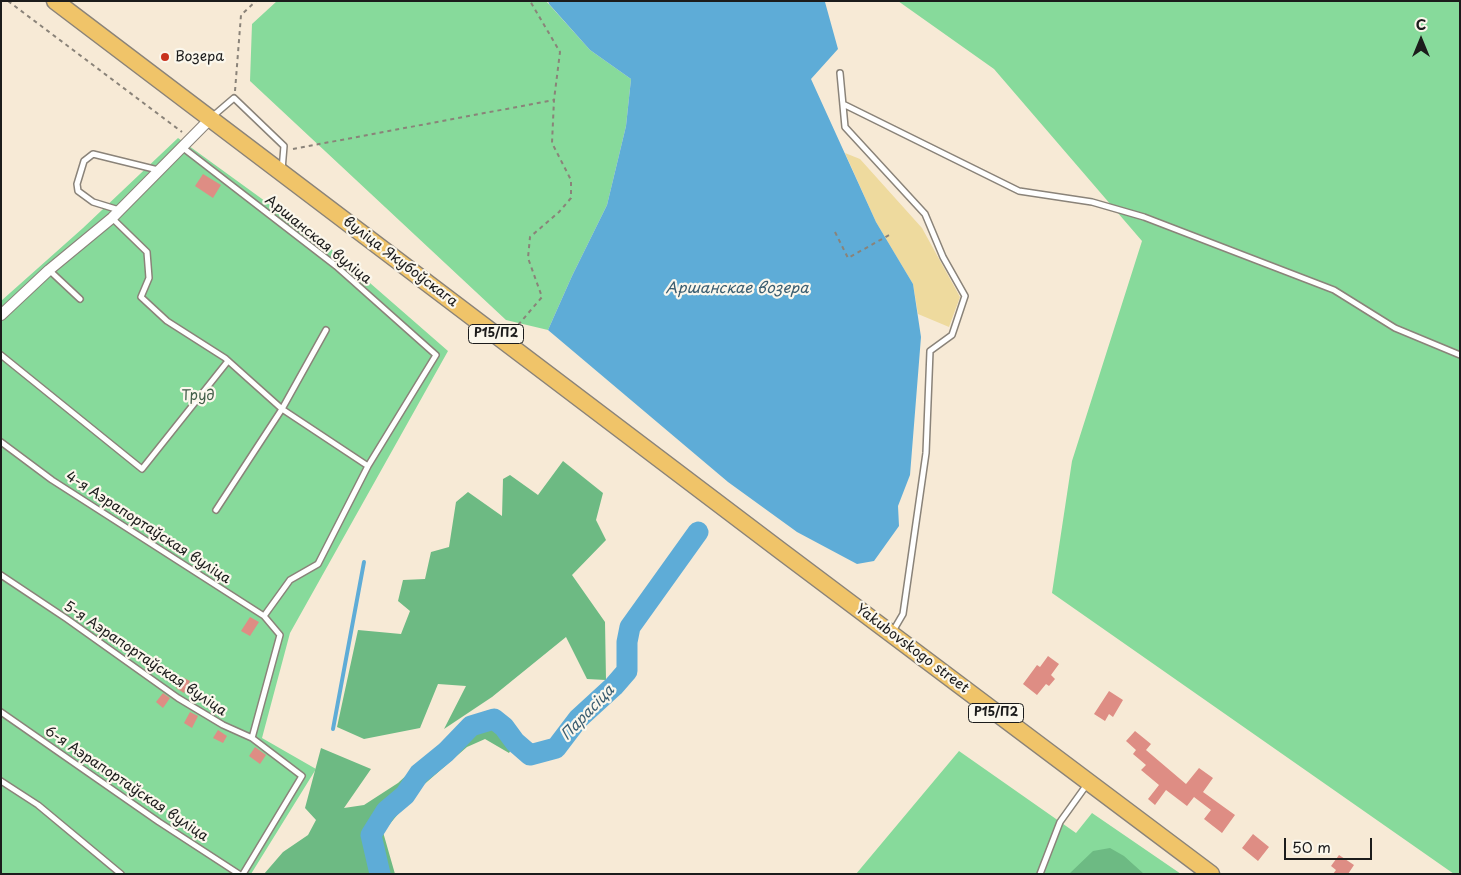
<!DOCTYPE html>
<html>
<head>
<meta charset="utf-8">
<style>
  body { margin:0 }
  #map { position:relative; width:1461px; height:875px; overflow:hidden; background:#f7ead6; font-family:"Playpen Sans",sans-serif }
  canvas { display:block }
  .frame { position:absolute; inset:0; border:2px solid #1c1c1c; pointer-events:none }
  .north { position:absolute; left:1396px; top:15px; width:50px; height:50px; -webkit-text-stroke:4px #fbf7ec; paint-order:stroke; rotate:0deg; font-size:14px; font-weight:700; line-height:20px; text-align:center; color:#1c1c1c }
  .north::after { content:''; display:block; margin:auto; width:18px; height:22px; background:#1c1c1c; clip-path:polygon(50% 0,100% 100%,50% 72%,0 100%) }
  .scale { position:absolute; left:1284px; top:838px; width:88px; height:22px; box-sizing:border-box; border:2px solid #1c1c1c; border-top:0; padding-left:6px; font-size:15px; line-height:18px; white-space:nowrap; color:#1c1c1c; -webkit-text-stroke:4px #fbf7ec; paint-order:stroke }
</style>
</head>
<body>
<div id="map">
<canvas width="1461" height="875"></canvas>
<div class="frame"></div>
<div class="north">С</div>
<div class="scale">50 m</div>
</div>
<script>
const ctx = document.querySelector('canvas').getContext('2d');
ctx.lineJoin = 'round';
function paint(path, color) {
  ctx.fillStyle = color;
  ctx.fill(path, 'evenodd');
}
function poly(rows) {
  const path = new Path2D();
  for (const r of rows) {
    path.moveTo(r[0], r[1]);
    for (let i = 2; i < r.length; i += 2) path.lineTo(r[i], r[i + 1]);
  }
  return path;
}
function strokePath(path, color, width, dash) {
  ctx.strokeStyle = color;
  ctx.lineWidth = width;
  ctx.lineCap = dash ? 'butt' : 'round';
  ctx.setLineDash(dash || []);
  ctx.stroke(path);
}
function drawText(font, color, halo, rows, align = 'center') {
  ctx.font = font + ' "Playpen Sans",sans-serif';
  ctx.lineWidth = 4.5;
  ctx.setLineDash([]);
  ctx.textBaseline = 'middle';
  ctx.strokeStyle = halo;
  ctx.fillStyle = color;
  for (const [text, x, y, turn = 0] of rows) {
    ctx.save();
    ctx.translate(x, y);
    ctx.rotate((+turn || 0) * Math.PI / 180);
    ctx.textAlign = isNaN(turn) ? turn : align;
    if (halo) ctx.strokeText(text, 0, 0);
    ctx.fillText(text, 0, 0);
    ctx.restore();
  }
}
paint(poly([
  [277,1,546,1,590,50,631,79,626,126,607,205,572,276,548,330,506,320,250,81,252,24],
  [898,1,1460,1,1460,874,1454,874,1052,593,1072,461,1142,241,994,69],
  [178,138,331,249,448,351,290,633,262,738,316,769,251,874,1,874,1,301,83,228],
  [959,751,1076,833,1092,813,1181,874,856,874]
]), '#87da9b');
paint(poly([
  [563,461,603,493,596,520,606,540,572,575,605,622,606,680,587,679,566,637,492,697,444,729,466,686,438,684,420,728,364,739,337,727,358,630,401,634,410,611,398,601,403,580,425,579,431,552,449,547,456,502,468,492,502,516,503,479,510,475,538,495],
  [493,713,521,733,509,753,485,739,467,747,420,788,383,832,395,874,264,874,283,852,308,835,316,820,305,808,321,748,371,769,344,808,364,805,398,783,464,722],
  [1110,848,1124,856,1144,874,1069,874,1093,851]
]), '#6dba83');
paint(poly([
  [845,153,860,159,922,228,960,297,949,327,918,314,913,284,876,222]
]), '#eeda9e');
paint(poly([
  [548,1,825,2,838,49,811,79,876,222,913,284,921,337,910,475,898,506,899,526,874,561,857,564,797,532,728,482,548,330,572,276,607,205,626,126,631,79,590,50,549,4]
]), '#5eacd7');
strokePath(poly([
  [333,729,364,562]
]), '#5eacd7', 4);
strokePath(poly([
  [380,874,371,835,386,811,405,795,419,774,446,752,471,726,494,719,504,727,515,742,530,755,556,748,578,719,614,686,627,671,627,642,630,627,698,532]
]), '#5eacd7', 21);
paint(poly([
  [203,174,221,185,213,198,195,186],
  [250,617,259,622,250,636,241,631],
  [1048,656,1059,664,1051,675,1055,679,1049,686,1046,684,1037,695,1023,684,1037,665,1040,667],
  [182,677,190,681,184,693,176,688],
  [1109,691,1123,700,1113,717,1109,714,1105,721,1094,714],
  [163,693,170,698,163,708,156,702],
  [190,712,198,716,192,728,184,723],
  [218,730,227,736,223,743,213,738],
  [1135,731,1151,744,1146,750,1186,784,1199,768,1213,778,1203,792,1235,815,1222,833,1204,819,1211,810,1194,797,1187,806,1166,790,1155,805,1148,799,1159,785,1141,770,1146,765,1133,754,1136,750,1126,741],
  [255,747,266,755,260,764,249,756],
  [1253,834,1269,847,1258,861,1242,848],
  [1339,855,1354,865,1348,874,1333,874,1336,870,1331,866]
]), '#de8d84');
const lane = poly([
  [840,73,845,127,925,214,943,257,965,296,952,335,930,351,926,453,903,614,893,631],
  [843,104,1019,191,1092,202,1144,217,1334,290,1395,328,1460,355],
  [213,116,234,98,284,146,282,170],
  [182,147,336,266,436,355,368,466,318,564,290,580,264,616],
  [119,210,93,202,78,191,77,184,84,161,93,154,158,170],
  [112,218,147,252,149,278,141,297,167,321,225,358,282,409,368,466],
  [49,270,80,299],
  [1,355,142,469,228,361],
  [1,442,52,480,264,616,280,635,252,738],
  [216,510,282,409,326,330],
  [1,575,67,619,178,698,223,725,252,738,302,776,243,874],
  [1,712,159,822,239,874],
  [1,781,38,805,121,874],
  [1040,874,1060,822,1088,783]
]);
const street = poly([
  [1,315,49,270,112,218,210,119]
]);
const primary = poly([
  [55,1,781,551,1211,874]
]);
strokePath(lane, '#8a8379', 8);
strokePath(street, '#8a8379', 12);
strokePath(primary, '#8a8379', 19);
strokePath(poly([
  [8,1,182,132],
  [235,91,241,15,256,1],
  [293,149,554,100],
  [835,232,848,258,891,234],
  [513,331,542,297,528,258,530,237,559,212,571,198,571,180,552,143,554,100,560,52,530,1]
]), '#8a8379', 2, [4, 4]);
strokePath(lane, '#fff', 5);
strokePath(street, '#fff', 10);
strokePath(primary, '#f0c469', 16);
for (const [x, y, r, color] of [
  [165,57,5,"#c8321e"]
]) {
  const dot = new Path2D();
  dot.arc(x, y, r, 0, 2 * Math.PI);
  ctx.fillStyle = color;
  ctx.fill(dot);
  strokePath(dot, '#fbf7ec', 2);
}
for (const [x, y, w] of [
  [496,334,55],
  [996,713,55]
]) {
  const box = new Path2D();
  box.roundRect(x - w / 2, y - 9.5, w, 19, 4);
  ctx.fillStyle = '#fbf7ec';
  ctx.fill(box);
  strokePath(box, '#1c1c1c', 1);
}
drawText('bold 12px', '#1c1c1c', null, [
  ["Р15/П2",496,334],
  ["Р15/П2",996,713]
]);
drawText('14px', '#1c1c1c', '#fbf7ec', [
  ["Возера",175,57]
], 'left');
drawText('14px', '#1c1c1c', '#fbf7ec', [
  ["Аршанская вуліца",318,240,39],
  ["вуліца Якубоўскага",400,262,37],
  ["4-я Аэрапортаўская вуліца",148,528,33],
  ["Yakubovskogo street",912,649,37],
  ["5-я Аэрапортаўская вуліца",145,659,34],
  ["6-я Аэрапортаўская вуліца",126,784,34]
]);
drawText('14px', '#415e48', '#fbf7ec', [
  ["Труд",198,396]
]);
drawText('italic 15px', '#3a5d70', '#fbf7ec', [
  ["Аршанскае возера",737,289],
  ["Парасіца",588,713,-46]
]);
</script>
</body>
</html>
